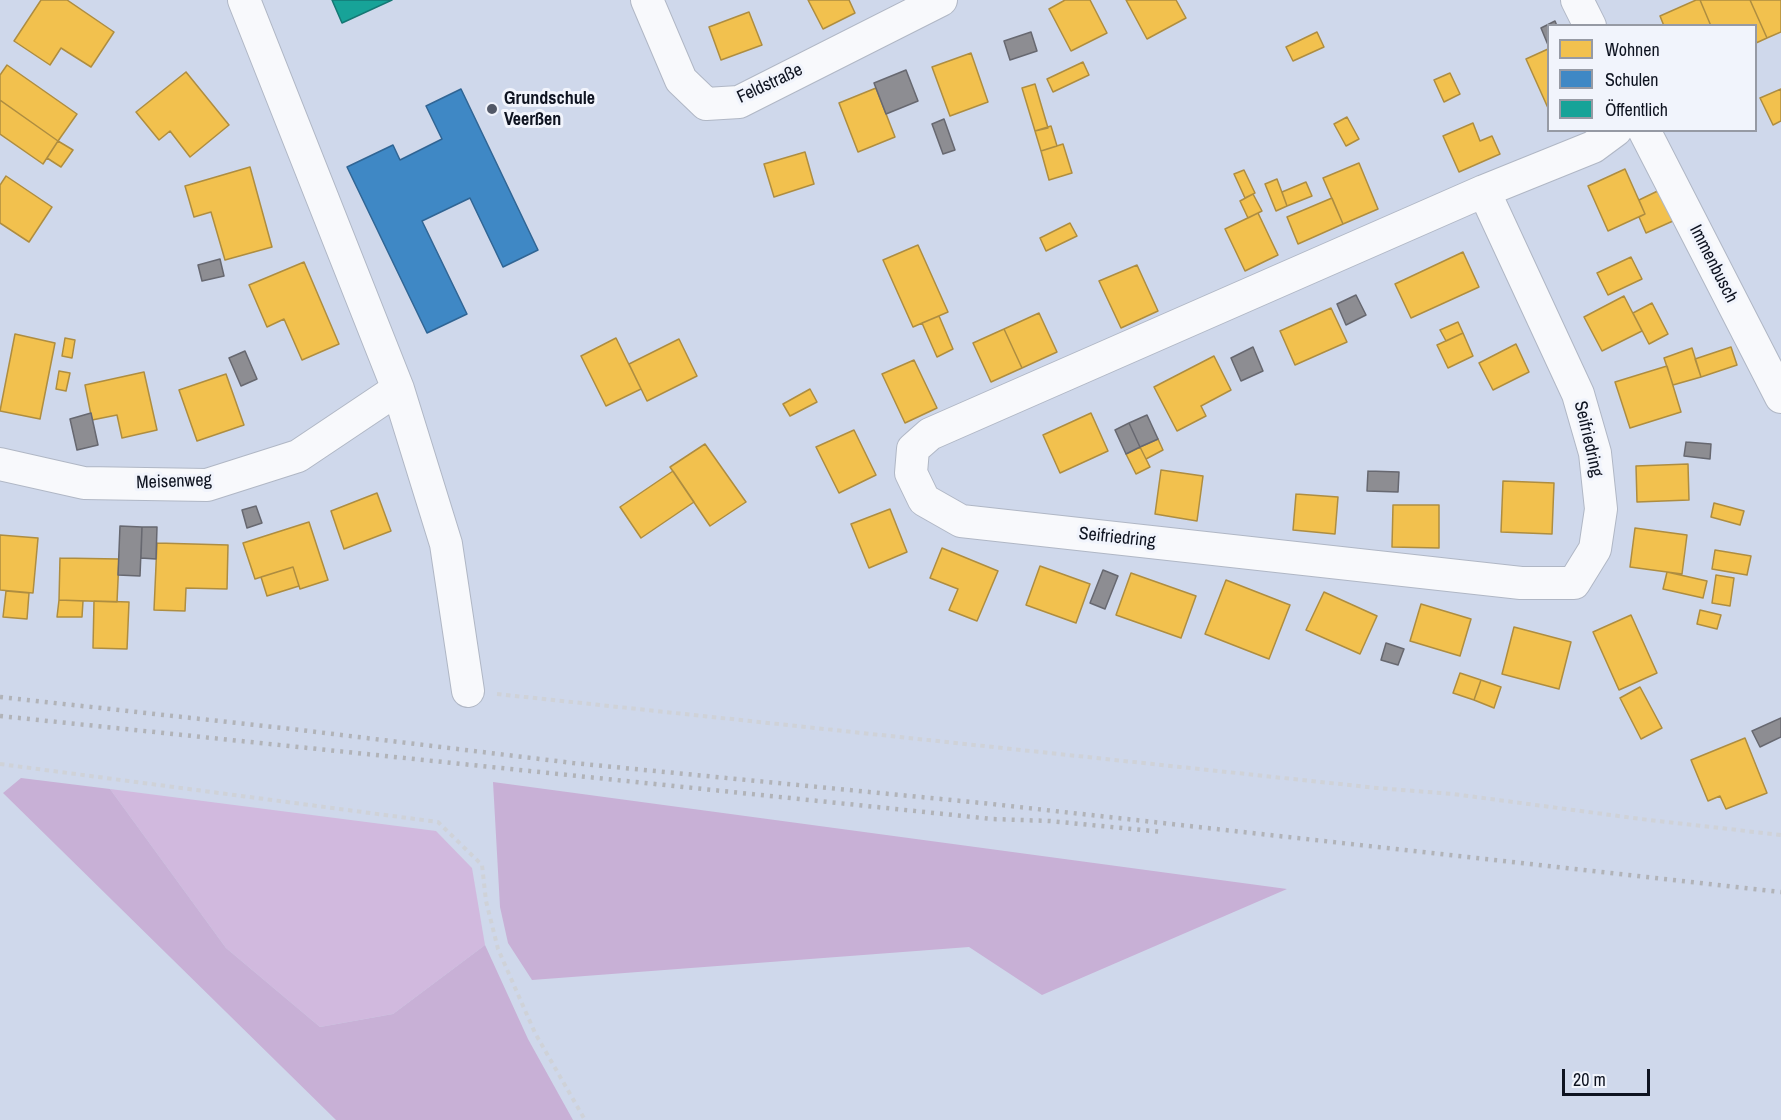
<!DOCTYPE html>
<html>
<head>
<meta charset="utf-8">
<style>
  body { margin:0 }
  #map { position:relative; width:1781px; height:1120px; overflow:hidden; background:#cfd8eb; font-family:"Archivo Narrow",sans-serif }
  canvas { display:block }
  .legend { position:absolute; left:1547px; top:24px; width:210px; height:108px; box-sizing:border-box; background:#f1f4fc; border:2px solid #969aa4; margin:0; padding:8px 10px; list-style:none; font-size:18px; color:#0e1320 }
  .legend li { display:flex; align-items:center; gap:12px; height:30px }
  .legend b { width:30px; border:2px solid #969aa4 }
  .scale { position:absolute; left:1562px; top:1069px; width:88px; height:27px; box-sizing:border-box; border:3px solid #0e1320; border-top:0; padding-left:8px; font-size:18px; line-height:21px; white-space:nowrap; color:#0e1320; -webkit-text-stroke:4px #f1f4fc; paint-order:stroke }
</style>
</head>
<body>
<div id="map">
<canvas width="1781" height="1120"></canvas>
<ul class="legend">
<li><b style="height:16px;background:#f2c14e"></b>Wohnen</li>
<li><b style="height:16px;background:#3f88c5"></b>Schulen</li>
<li><b style="height:16px;background:#17a398"></b>Öffentlich</li>
</ul>
<div class="scale">20 m</div>
</div>
<script>
const ctx = document.querySelector('canvas').getContext('2d');
ctx.lineJoin = 'round';
function paint(path, color) {
  ctx.fillStyle = color;
  ctx.fill(path, 'evenodd');
}
function poly(rows) {
  const path = new Path2D();
  for (const r of rows) {
    path.moveTo(r[0], r[1]);
    for (let i = 2; i < r.length; i += 2) path.lineTo(r[i], r[i + 1]);
  }
  return path;
}
function strokePath(path, color, width, dash) {
  ctx.strokeStyle = color;
  ctx.lineWidth = width;
  ctx.lineCap = dash ? 'butt' : 'round';
  ctx.setLineDash(dash || []);
  ctx.stroke(path);
}
function drawText(font, color, halo, rows, align = 'center') {
  ctx.font = font + ' "Archivo Narrow",sans-serif';
  ctx.lineWidth = 6;
  ctx.setLineDash([]);
  ctx.textBaseline = 'middle';
  ctx.strokeStyle = halo;
  ctx.fillStyle = color;
  for (const [text, x, y, turn = 0] of rows) {
    ctx.save();
    ctx.translate(x, y);
    ctx.rotate((+turn || 0) * Math.PI / 180);
    ctx.textAlign = isNaN(turn) ? turn : align;
    if (halo) ctx.strokeText(text, 0, 0);
    ctx.fillText(text, 0, 0);
    ctx.restore();
  }
}
paint(poly([
  [110,789,436,831,472,868,485,945,393,1014,320,1027,226,948]
]), '#d1b9de');
paint(poly([
  [21,778,110,789,226,948,320,1027,393,1014,485,945,528,1039,573,1120,336,1120,3,793],
  [493,782,1287,889,1042,995,969,947,532,980,508,943,500,907]
]), '#c8b0d6');
const homes = poly([
  [41,0,67,0,114,32,91,67,61,48,50,65,14,41,41,0],
  [808,0,849,0,855,13,823,29,808,0],
  [1065,0,1090,0,1107,33,1071,51,1049,9,1065,0],
  [1126,0,1176,0,1186,18,1147,39,1126,0],
  [1696,0,1700,0,1711,26,1664,26,1660,16,1696,0],
  [1700,0,1750,0,1767,38,1756,43,1756,26,1711,26,1700,0],
  [1750,0,1781,0,1781,32,1767,38,1750,0],
  [749,12,762,45,721,60,709,27,749,12],
  [1317,32,1324,47,1293,61,1286,47,1317,32],
  [1548,49,1548,108,1526,59,1548,49],
  [971,53,988,102,950,116,932,67,971,53],
  [1083,62,1089,75,1053,92,1047,79,1083,62],
  [7,65,77,114,58,141,0,100,0,75,7,65],
  [186,72,229,125,190,157,170,131,159,140,136,112,186,72],
  [1450,73,1460,94,1444,102,1434,80,1450,73],
  [1035,84,1048,128,1035,131,1022,88,1035,84],
  [876,88,895,137,858,152,839,103,876,88],
  [1781,89,1781,121,1773,125,1760,98,1781,89],
  [0,100,58,141,43,164,0,134,0,100],
  [1347,117,1359,139,1346,146,1334,124,1347,117],
  [1473,123,1480,141,1492,136,1500,154,1459,172,1443,136,1473,123],
  [1051,126,1057,146,1041,151,1035,131,1051,126],
  [58,141,73,150,61,167,47,158,58,141],
  [1063,144,1072,173,1049,180,1041,151,1063,144],
  [805,152,814,184,774,197,764,164,805,152],
  [1359,163,1378,209,1343,224,1323,178,1359,163],
  [250,167,272,247,225,260,211,212,194,217,185,186,250,167],
  [1625,169,1645,214,1608,231,1588,186,1625,169],
  [1244,170,1255,193,1245,198,1234,174,1244,170],
  [6,176,52,207,29,242,0,223,0,185,6,176],
  [1277,179,1287,206,1276,211,1265,184,1277,179],
  [1306,182,1312,196,1287,206,1282,192,1306,182],
  [1668,186,1682,217,1646,233,1639,217,1645,214,1639,200,1668,186],
  [1253,194,1262,211,1248,218,1240,201,1253,194],
  [1332,198,1343,224,1298,244,1287,217,1332,198],
  [1258,213,1278,255,1245,271,1225,229,1258,213],
  [1070,223,1077,236,1046,251,1040,238,1070,223],
  [918,245,948,312,913,327,883,260,918,245],
  [1463,252,1479,287,1411,318,1395,284,1463,252],
  [1631,257,1642,279,1608,295,1597,273,1631,257],
  [304,262,339,344,302,360,284,319,267,327,249,285,304,262],
  [1137,265,1158,311,1121,328,1099,281,1137,265],
  [1624,296,1642,331,1602,351,1584,317,1624,296],
  [1652,303,1668,334,1649,344,1633,313,1652,303],
  [1331,308,1347,342,1295,365,1280,331,1331,308],
  [1039,313,1057,352,1022,368,1004,329,1039,313],
  [939,316,953,349,937,357,922,323,939,316],
  [1458,322,1463,333,1446,341,1440,330,1458,322],
  [1004,329,1022,368,991,382,973,343,1004,329],
  [1463,333,1473,356,1448,368,1437,345,1463,333],
  [15,334,55,343,40,419,0,411,15,334],
  [65,338,75,340,72,358,62,356,65,338],
  [616,338,641,389,606,406,581,356,616,338],
  [679,339,697,376,647,401,629,364,679,339],
  [1516,344,1529,372,1493,390,1479,363,1516,344],
  [1731,347,1737,365,1701,377,1695,359,1731,347],
  [1692,348,1701,377,1673,385,1664,358,1692,348],
  [1214,356,1231,390,1201,406,1206,416,1177,431,1154,387,1214,356],
  [914,360,937,408,905,423,882,374,914,360],
  [1667,366,1681,412,1630,428,1615,382,1667,366],
  [59,371,70,373,66,391,56,389,59,371],
  [144,372,157,430,122,438,117,415,92,420,85,385,144,372],
  [226,374,244,425,197,441,179,390,226,374],
  [810,389,817,402,790,416,783,404,810,389],
  [1091,413,1108,451,1060,473,1043,435,1091,413],
  [854,430,876,475,839,493,816,447,854,430],
  [1158,439,1163,450,1146,459,1140,447,1158,439],
  [705,444,746,502,710,526,670,467,705,444],
  [1140,447,1150,467,1136,474,1126,454,1140,447],
  [1688,464,1689,500,1637,502,1636,466,1688,464],
  [1161,470,1203,476,1197,521,1155,514,1161,470],
  [673,471,694,502,641,538,620,507,673,471],
  [1503,481,1554,483,1552,534,1501,532,1503,481],
  [377,493,391,531,344,549,331,511,377,493],
  [1296,494,1338,497,1335,534,1293,530,1296,494],
  [1714,503,1744,511,1740,525,1711,517,1714,503],
  [1393,505,1439,505,1439,548,1392,547,1393,505],
  [890,509,907,552,869,568,851,524,890,509],
  [309,522,328,580,300,589,293,567,255,579,243,543,309,522],
  [1635,528,1687,535,1682,574,1630,567,1635,528],
  [0,535,38,538,33,593,0,590,0,535],
  [157,543,228,545,227,589,186,588,185,611,154,610,157,543],
  [942,548,998,571,977,621,949,610,958,589,930,578,942,548],
  [1715,550,1751,556,1747,575,1712,569,1715,550],
  [60,558,119,559,117,602,59,600,60,558],
  [1040,566,1090,584,1076,623,1026,605,1040,566],
  [293,567,299,586,267,596,261,577,293,567],
  [1667,572,1707,581,1703,598,1663,589,1667,572],
  [1131,573,1196,596,1181,638,1116,615,1131,573],
  [1716,575,1734,578,1730,606,1712,603,1716,575],
  [1226,580,1290,605,1269,659,1205,634,1226,580],
  [6,591,29,593,27,619,3,617,6,591],
  [1324,592,1377,616,1360,654,1306,630,1324,592],
  [59,600,83,601,82,617,57,617,59,600],
  [94,601,129,602,127,649,93,648,94,601],
  [1421,604,1471,619,1460,656,1410,641,1421,604],
  [1700,610,1721,615,1717,629,1697,624,1700,610],
  [1631,615,1657,673,1619,690,1593,632,1631,615],
  [1514,627,1571,642,1559,689,1502,674,1514,627],
  [1460,673,1481,680,1474,700,1453,693,1460,673],
  [1481,680,1501,687,1494,708,1474,700,1481,680],
  [1640,687,1662,728,1641,739,1620,698,1640,687],
  [1745,738,1767,793,1726,809,1720,796,1708,801,1691,760,1745,738]
]);
paint(homes, '#f2c14e');
strokePath(homes, '#ae8d40', 1.5);
const schools = poly([
  [461,89,538,250,503,267,470,198,422,221,467,314,427,333,347,167,393,145,400,160,442,139,426,106,461,89]
]);
paint(schools, '#3f88c5');
strokePath(schools, '#306594', 1.5);
const public = poly([
  [332,0,392,0,342,23,332,0]
]);
paint(public, '#17a398');
strokePath(public, '#147874', 1.5);
const industry = poly([
  [1555,21,1557,26,1548,26,1548,45,1541,28,1555,21],
  [1031,32,1037,51,1010,60,1004,41,1031,32],
  [906,70,918,101,886,114,874,83,906,70],
  [944,119,955,150,943,154,932,124,944,119],
  [220,259,224,276,202,281,198,265,220,259],
  [1356,295,1366,315,1346,325,1337,304,1356,295],
  [1253,347,1263,371,1241,381,1231,358,1253,347],
  [245,351,257,379,241,386,229,358,245,351],
  [91,413,98,445,77,450,70,419,91,413],
  [1147,415,1158,439,1140,447,1129,423,1147,415],
  [1129,423,1140,447,1126,454,1115,430,1129,423],
  [1686,442,1711,444,1710,459,1684,456,1686,442],
  [1368,471,1399,472,1398,492,1367,491,1368,471],
  [256,506,262,523,247,528,242,510,256,506],
  [120,526,142,527,140,576,118,575,120,526],
  [142,527,157,527,156,559,141,558,142,527],
  [1103,570,1118,576,1105,609,1090,603,1103,570],
  [1386,643,1404,649,1398,665,1381,660,1386,643],
  [1781,718,1781,737,1760,747,1752,731,1781,718]
]);
paint(industry, '#8d8d92');
strokePath(industry, '#676870', 1.5);
const street = poly([
  [244,0,398,389,446,544,468,691],
  [647,0,681,80,706,104,739,102,941,0],
  [1577,0,1590,26],
  [1644,130,1781,397],
  [1484,191,1578,394,1595,453,1601,509,1595,549,1574,583,1521,583,961,521,924,500,911,473,913,449,930,434,1484,191,1593,147,1616,130],
  [0,464,84,483,207,485,298,456,398,389]
]);
strokePath(street, '#b0b7c5', 34);
strokePath(poly([
  [497,694,1377,788,1453,794,1641,819,1781,835],
  [0,764,438,822,482,865,486,901,498,949,535,1033,585,1120]
]), '#cfd2d8', 4, [4.5, 4.5]);
strokePath(street, '#f8f9fc', 32);
strokePath(poly([
  [0,697,292,729,573,763,992,804,1781,892],
  [0,716,992,819,1050,821,1163,832]
]), '#b1b3b8', 4.5, [3, 6]);
for (const [x, y, r, color] of [
  [492,109,6,"#525867"]
]) {
  const dot = new Path2D();
  dot.arc(x, y, r, 0, 2 * Math.PI);
  ctx.fillStyle = color;
  ctx.fill(dot);
  strokePath(dot, '#f1f4fc', 2);
}
drawText('18px', '#0e1320', '#f1f4fc', [
  ["Feldstraße",770,84,-25],
  ["Immenbusch",1713,264,63],
  ["Seifriedring",1588,439,77],
  ["Meisenweg",174,482,-2],
  ["Seifriedring",1117,538,6]
]);
drawText('bold 18px', '#0e1320', '#f1f4fc', [
  ["Grundschule",504,99],
  ["Veerßen",504,120]
], 'left');
</script>
</body>
</html>
